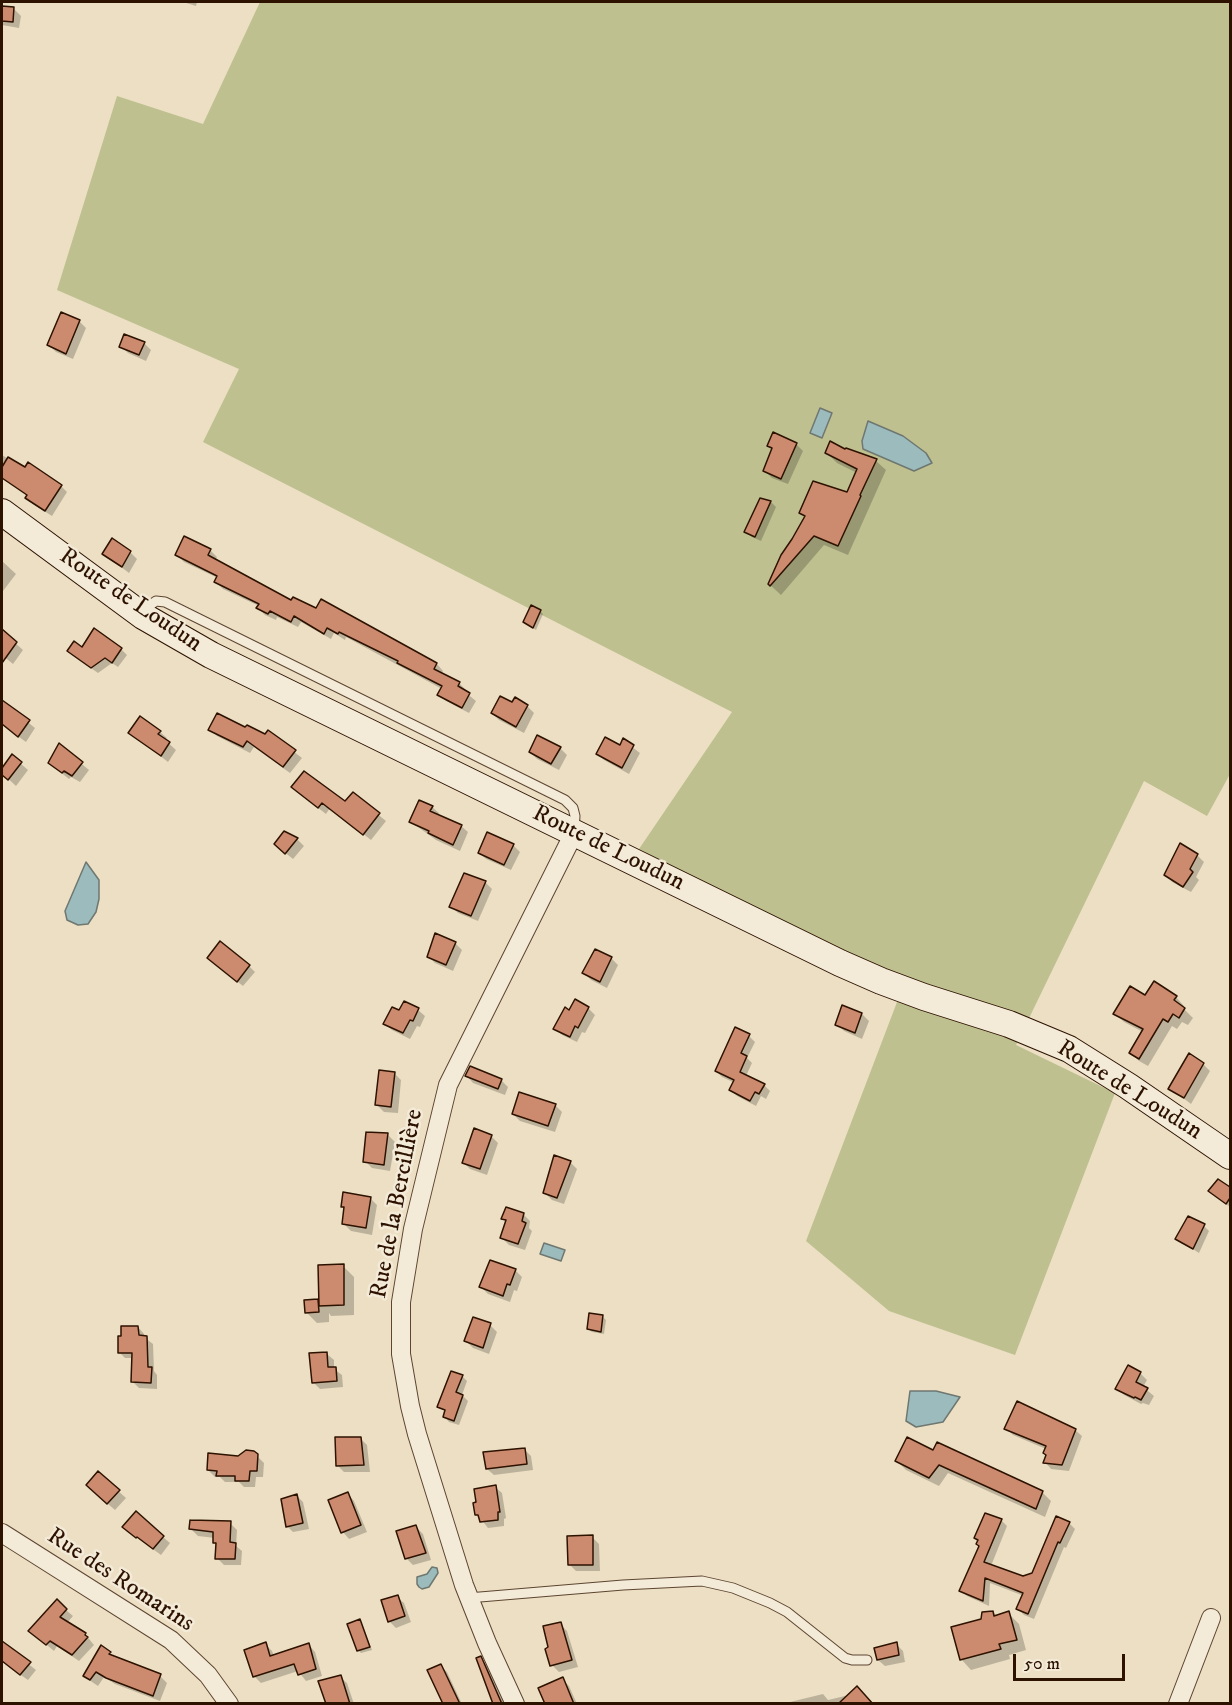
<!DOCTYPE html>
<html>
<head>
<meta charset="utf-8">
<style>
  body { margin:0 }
  #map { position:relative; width:1232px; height:1705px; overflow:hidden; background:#ecdfc3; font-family:"IM FELL DW Pica",serif }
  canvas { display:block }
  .frame { position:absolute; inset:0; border:3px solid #2d1200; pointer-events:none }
  .scale { position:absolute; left:1013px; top:1654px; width:112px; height:27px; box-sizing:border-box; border:3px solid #2d1200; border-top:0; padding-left:8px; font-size:18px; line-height:21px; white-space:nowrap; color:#2d1200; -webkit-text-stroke:4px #f3ead8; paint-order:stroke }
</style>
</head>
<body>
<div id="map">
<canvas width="1232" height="1705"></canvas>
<div class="frame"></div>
<div class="scale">50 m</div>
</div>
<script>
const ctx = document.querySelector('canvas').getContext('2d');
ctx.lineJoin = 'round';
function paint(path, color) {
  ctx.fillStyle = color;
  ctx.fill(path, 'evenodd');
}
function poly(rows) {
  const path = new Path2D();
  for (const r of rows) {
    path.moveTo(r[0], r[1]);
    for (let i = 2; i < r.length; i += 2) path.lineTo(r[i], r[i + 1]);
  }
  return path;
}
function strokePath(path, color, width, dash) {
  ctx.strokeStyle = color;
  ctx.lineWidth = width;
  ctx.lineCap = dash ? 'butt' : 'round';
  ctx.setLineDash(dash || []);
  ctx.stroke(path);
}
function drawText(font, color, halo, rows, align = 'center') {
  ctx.font = font + ' "IM FELL DW Pica",serif';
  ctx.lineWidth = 5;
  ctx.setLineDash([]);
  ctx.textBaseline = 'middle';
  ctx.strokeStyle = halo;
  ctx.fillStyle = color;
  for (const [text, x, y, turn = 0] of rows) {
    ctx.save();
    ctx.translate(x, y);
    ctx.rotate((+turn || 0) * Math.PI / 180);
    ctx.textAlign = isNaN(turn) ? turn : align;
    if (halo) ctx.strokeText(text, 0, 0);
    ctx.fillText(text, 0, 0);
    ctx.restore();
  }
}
paint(poly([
  [260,2,1230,2,1230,774,1207,816,1144,781,1016,1045,1115,1093,1015,1355,889,1311,806,1241,902,989,639,849,732,712,203,442,239,369,57,290,117,96,203,124]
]), '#bec08f');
const water = poly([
  [820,408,832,413,822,438,810,433,820,408],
  [868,421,903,436,926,453,932,463,914,471,863,449,862,441,868,421],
  [86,862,99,880,99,899,96,912,88,924,78,925,67,920,65,911,86,862],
  [544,1243,565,1250,561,1261,540,1254,544,1243],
  [910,1391,936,1391,960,1397,943,1422,916,1427,906,1421,910,1391],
  [432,1567,437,1568,438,1573,429,1587,422,1589,419,1587,417,1584,417,1577,427,1574,432,1567]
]);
paint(water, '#9bbbbc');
strokePath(water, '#6f7771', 1.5);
paint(poly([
  [183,2,197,2,196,6],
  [2,9,14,9,21,16,19,28,2,25],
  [79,321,86,328,73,359,56,352,49,345],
  [144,343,151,350,146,361,128,353,121,346],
  [796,444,803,451,788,484,772,478,765,471,773,449,769,445],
  [846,451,876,461,886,470,848,555,824,545,781,595,769,584,806,517,801,513,847,494,857,473,837,463,827,453],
  [2,455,26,470,61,486,67,492,52,516,33,504,27,498,28,496,2,477],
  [771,502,776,507,761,541,752,537,746,531],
  [210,550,217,557,215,561,292,602,366,626,389,636,395,642,437,664,443,671,441,674,459,683,466,690,465,692,476,701,469,713,446,701,439,694,442,689,346,637,345,640,334,633,331,639,301,622,298,627,277,617,276,620,265,615,258,608,259,606,223,589,216,582,218,578,184,562,177,555],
  [130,552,137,559,129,573,104,554],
  [2,561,16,574,3,591,2,589],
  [540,611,543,614,536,630,524,622],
  [2,631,23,650,13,664,2,655],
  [83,649,121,649,127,655,118,667,112,663,98,673,75,657],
  [3,702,35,728,26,742,2,725],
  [513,704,527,706,534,713,524,733,499,720,492,713],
  [141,718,160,732,167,738,165,740,176,750,168,762,130,733],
  [210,729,246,729,266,736,268,732,302,758,290,773,254,747,250,753,217,736],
  [623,740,640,753,629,774,604,760,598,754,621,747],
  [59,745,89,770,80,782,71,777,69,779,49,763],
  [560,748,567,755,559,770,537,759,530,752],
  [13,757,28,770,16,786,2,773,2,771],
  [300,794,346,803,353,794,386,821,371,840,330,808,326,814],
  [432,807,439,813,438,816,461,826,468,832,460,851,436,840,411,822],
  [297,839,304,846,293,859,283,851],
  [513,845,520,852,511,870,486,859,479,853],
  [1197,855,1204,862,1196,877,1199,880,1191,892,1172,882,1166,875],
  [485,882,492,889,478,921,458,913,451,906],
  [455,943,462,950,453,971,435,963,428,956],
  [611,958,618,965,607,988,591,980,584,973],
  [215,964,249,966,255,972,243,986],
  [1176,997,1184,1006,1183,1008,1193,1018,1188,1025,1182,1022,1177,1029,1172,1026,1148,1066,1139,1061,1131,1053,1143,1032,1124,1022,1115,1014,1145,998],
  [843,1007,862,1014,869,1021,862,1039,844,1031,837,1024],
  [588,1008,595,1015,585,1033,582,1032,577,1042,562,1035,555,1029,570,1012],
  [418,1010,425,1016,420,1027,417,1026,410,1039,392,1030,385,1024,400,1012],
  [749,1036,755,1042,747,1058,752,1063,746,1076,764,1085,770,1091,766,1099,761,1096,756,1106,737,1096,731,1090,735,1083,722,1077,716,1071],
  [1203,1064,1210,1071,1191,1104,1170,1088],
  [394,1073,401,1080,398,1113,384,1112,377,1105],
  [467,1076,501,1080,508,1087,505,1095,473,1083],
  [555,1105,562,1112,555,1132,520,1121,513,1114],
  [368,1133,388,1135,395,1142,390,1171,372,1168,365,1161],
  [491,1136,498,1143,487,1175,470,1169,463,1162],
  [570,1162,577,1169,564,1204,552,1200,545,1193],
  [1218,1181,1230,1189,1230,1207,1210,1191],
  [370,1198,377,1205,372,1235,351,1231,344,1224,345,1209,342,1206],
  [524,1215,530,1221,529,1228,532,1231,525,1250,509,1245,502,1238,507,1223,503,1219],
  [1189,1218,1204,1226,1209,1231,1199,1253,1177,1239],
  [343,1266,354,1277,354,1315,331,1316,329,1313,329,1322,317,1323,306,1312,318,1301,320,1304],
  [515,1270,522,1277,517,1291,514,1290,510,1302,488,1294,481,1287],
  [603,1317,606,1320,604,1334,592,1332,588,1329],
  [490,1325,497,1332,489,1354,473,1348,466,1341],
  [138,1327,144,1334,144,1337,153,1344,154,1371,157,1375,157,1389,139,1388,133,1382,134,1358,125,1358,119,1352],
  [327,1354,334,1360,334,1369,342,1375,343,1387,320,1389,313,1382],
  [1140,1373,1147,1380,1143,1387,1154,1396,1149,1405,1143,1403,1141,1404,1124,1395,1117,1389],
  [462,1376,467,1381,462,1395,468,1401,459,1425,449,1422,444,1416,446,1412,439,1406],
  [1006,1428,1075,1430,1082,1436,1069,1471,1051,1469,1045,1462,1047,1455,1046,1449,1013,1435],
  [360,1438,367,1445,370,1472,344,1472,337,1465],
  [524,1449,531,1456,533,1470,494,1475,487,1469],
  [253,1452,264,1463,263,1477,256,1477,255,1487,244,1487,239,1482,225,1482,220,1477,215,1477,208,1470],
  [933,1452,1042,1492,1051,1501,1045,1517,948,1473,939,1486,906,1470,897,1461],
  [98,1473,126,1498,115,1510,94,1492],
  [495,1487,502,1493,506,1518,504,1519,504,1526,488,1528,477,1514],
  [348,1494,354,1501,367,1532,349,1539,343,1532],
  [297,1496,303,1502,309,1529,293,1532,287,1526],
  [1001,1520,1007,1526,991,1566,1023,1578,1033,1574,1069,1523,1075,1529,1066,1548,1064,1547,1034,1619,1024,1615,1018,1609,1024,1596,990,1583,989,1606,967,1596,960,1590,980,1546,975,1538],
  [230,1523,237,1530,236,1546,242,1551,241,1565,224,1565,217,1558,217,1545,215,1542,215,1538,198,1536,191,1529],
  [416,1527,423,1534,431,1560,413,1565,406,1558],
  [131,1533,163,1537,170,1543,161,1555],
  [592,1537,599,1544,600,1571,576,1571,569,1564],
  [397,1597,404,1603,411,1622,396,1628,389,1621],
  [66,1610,73,1616,67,1623,85,1634,94,1645,79,1661,57,1646,54,1651,30,1631],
  [993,1612,997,1616,1008,1613,1019,1624,1026,1650,1009,1655,1010,1659,971,1670,961,1659,983,1620],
  [359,1621,362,1624,372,1650,361,1653,358,1650],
  [560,1624,567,1631,578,1667,559,1672,552,1665],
  [2,1643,36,1670,28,1680,2,1662],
  [265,1644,272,1651,274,1656,309,1645,315,1652,322,1676,306,1681,298,1671,261,1683,254,1676],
  [896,1644,903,1651,905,1662,885,1666,878,1660],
  [110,1653,116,1659,160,1676,167,1683,160,1701,115,1684,104,1677,98,1686,92,1682,85,1676],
  [480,1658,487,1665,505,1704,495,1704],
  [441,1666,447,1672,462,1704,444,1704],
  [340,1677,347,1683,354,1704,327,1704],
  [562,1679,569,1686,577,1704,546,1704],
  [823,1694,828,1700,849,1695,871,1704,790,1704,790,1702]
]), '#0003');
const building = poly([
  [2,6,14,7,13,22,2,21,2,6],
  [61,312,80,320,66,354,47,345,61,312],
  [124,334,145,342,139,355,119,347,124,334],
  [773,432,797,443,781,479,763,471,772,448,767,446,773,432],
  [830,441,845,449,846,448,877,459,860,495,861,496,838,546,814,536,770,586,768,584,781,555,792,539,805,516,799,513,813,481,847,492,857,469,825,453,830,441],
  [8,457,25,467,28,462,62,485,45,511,25,498,27,495,2,478,2,467,8,457],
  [760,498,771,501,755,537,744,532,760,498],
  [184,536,211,549,208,555,291,600,293,597,316,608,321,599,437,663,434,669,460,682,458,686,470,693,462,708,437,695,442,686,397,663,398,661,339,632,338,634,327,628,324,634,294,616,291,622,270,611,268,614,256,608,259,604,214,582,217,576,175,555,184,536],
  [112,538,131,551,122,567,102,554,112,538],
  [531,605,541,610,533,628,523,622,531,605],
  [94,628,122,648,112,663,105,658,91,668,67,651,74,641,82,647,94,628],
  [2,629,17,642,2,663,2,629],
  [500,696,512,702,515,697,528,705,516,727,491,713,500,696],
  [2,700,30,720,18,737,2,724,2,700],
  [217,713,245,727,247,725,265,734,268,730,296,750,283,767,247,741,243,747,208,730,217,713],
  [140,716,161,731,158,734,170,742,161,756,128,733,140,716],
  [537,735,561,747,551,764,529,752,537,735],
  [605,737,620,745,623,738,634,745,622,768,596,754,605,737],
  [59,743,83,762,72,776,64,771,62,773,48,763,59,743],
  [12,754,22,762,8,780,2,775,2,768,12,754],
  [304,771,345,801,353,792,380,813,363,835,322,803,318,808,291,787,304,771],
  [419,800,433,806,430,811,462,825,453,845,428,833,429,831,409,822,419,800],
  [284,831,298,838,285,854,274,844,284,831],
  [487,832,514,844,504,865,478,853,487,832],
  [1180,843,1198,854,1190,869,1193,872,1183,887,1164,875,1180,843],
  [464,873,486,881,471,916,449,907,464,873],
  [435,933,456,942,446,965,427,957,435,933],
  [220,941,250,965,237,982,207,958,220,941],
  [595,949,612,957,600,982,582,973,595,949],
  [1154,981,1177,996,1174,1000,1185,1008,1179,1018,1173,1014,1168,1022,1163,1019,1139,1059,1129,1053,1143,1029,1113,1014,1130,986,1145,995,1154,981],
  [575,999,589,1007,578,1028,575,1026,570,1037,553,1029,565,1007,569,1010,575,999],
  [404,1001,419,1008,413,1021,410,1020,403,1033,383,1024,392,1007,399,1010,404,1001],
  [842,1005,862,1013,855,1033,835,1025,842,1005],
  [735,1027,750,1034,741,1053,747,1056,740,1072,765,1084,759,1094,755,1092,750,1101,729,1090,734,1080,715,1071,735,1027],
  [1189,1053,1204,1063,1184,1098,1168,1089,1189,1053],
  [470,1066,502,1079,498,1089,465,1076,470,1066],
  [379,1070,395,1072,391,1107,375,1105,379,1070],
  [519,1092,556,1104,548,1126,512,1114,519,1092],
  [474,1128,492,1135,480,1169,462,1163,474,1128],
  [366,1132,388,1133,384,1165,363,1162,366,1132],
  [554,1155,571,1161,557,1198,543,1193,554,1155],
  [1218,1179,1230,1187,1230,1198,1226,1204,1208,1191,1218,1179],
  [343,1192,371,1197,366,1228,342,1224,344,1207,341,1207,343,1192],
  [506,1207,524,1213,522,1221,526,1223,518,1244,500,1238,506,1220,501,1219,506,1207],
  [1188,1216,1205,1224,1193,1249,1175,1239,1188,1216],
  [490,1260,516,1269,510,1285,507,1284,503,1296,479,1287,490,1260],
  [344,1264,344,1305,319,1306,318,1265,344,1264],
  [318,1299,319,1312,305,1313,304,1300,318,1299],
  [589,1313,603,1315,601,1332,587,1329,589,1313],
  [473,1317,491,1323,483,1348,464,1341,473,1317],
  [121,1326,138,1326,139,1335,147,1336,148,1367,152,1367,151,1383,131,1382,132,1353,118,1353,118,1336,121,1336,121,1326],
  [327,1352,328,1367,336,1367,337,1381,312,1383,309,1353,327,1352],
  [1128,1365,1141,1372,1136,1382,1148,1388,1141,1400,1135,1397,1134,1398,1115,1389,1128,1365],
  [451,1371,463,1375,456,1392,463,1395,454,1421,443,1417,445,1410,437,1407,451,1371],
  [1017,1401,1076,1429,1062,1465,1043,1463,1046,1455,1043,1453,1046,1446,1004,1429,1017,1401],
  [335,1437,361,1437,364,1465,336,1466,335,1437],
  [907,1437,933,1450,937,1442,1043,1491,1036,1509,939,1465,929,1478,895,1461,907,1437],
  [525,1448,527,1464,486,1469,483,1452,525,1448],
  [246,1450,254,1451,258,1454,257,1471,250,1471,249,1481,235,1481,235,1476,216,1476,217,1471,207,1470,208,1453,238,1456,246,1450],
  [98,1471,120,1490,107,1504,86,1485,98,1471],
  [496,1485,500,1512,498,1512,498,1520,480,1522,478,1515,475,1515,473,1503,476,1502,474,1489,496,1485],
  [348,1492,361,1525,341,1533,328,1500,348,1492],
  [297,1494,303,1523,286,1527,281,1499,297,1494],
  [136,1511,164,1536,153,1549,137,1537,136,1538,122,1527,136,1511],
  [985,1513,1002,1519,984,1562,1023,1576,1032,1573,1056,1516,1070,1522,1060,1543,1058,1542,1028,1614,1016,1609,1023,1593,985,1578,983,1601,959,1591,979,1546,976,1544,978,1540,974,1538,985,1513],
  [190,1520,231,1521,230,1542,236,1543,235,1559,215,1559,216,1543,213,1543,213,1532,189,1529,190,1520],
  [416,1525,426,1553,405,1559,396,1531,416,1525],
  [593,1535,593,1565,568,1565,567,1536,593,1535],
  [398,1595,405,1616,388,1622,381,1600,398,1595],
  [57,1599,67,1609,60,1617,86,1633,85,1635,88,1637,72,1655,50,1641,46,1645,28,1631,57,1599],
  [993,1611,994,1616,1009,1611,1017,1640,999,1644,1001,1649,960,1660,951,1627,981,1619,982,1612,993,1611],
  [360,1619,370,1647,357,1651,347,1624,360,1619],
  [561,1622,572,1660,550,1666,545,1649,548,1647,543,1626,561,1622],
  [2,1641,31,1662,20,1675,2,1661,2,1641],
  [266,1642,270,1656,309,1643,316,1669,298,1675,294,1664,253,1677,244,1650,266,1642],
  [897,1642,899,1655,877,1660,874,1648,897,1642],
  [101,1645,111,1652,109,1654,161,1674,153,1696,106,1678,96,1672,90,1680,83,1676,101,1645],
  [481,1656,502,1704,493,1704,476,1658,481,1656],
  [441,1664,460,1704,443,1704,427,1670,441,1664],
  [341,1675,350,1704,326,1704,318,1681,341,1675],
  [563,1677,574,1704,545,1704,538,1688,563,1677],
  [857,1686,873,1704,838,1704,857,1686]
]);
paint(building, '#cc8b6e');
strokePath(building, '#2d1200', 1.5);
const service = poly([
  [144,615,149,606,156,601,165,602,565,800,573,808,575,816,574,830],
  [468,1598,623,1585,702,1581,733,1588,770,1603,787,1612,845,1658,852,1660,867,1660]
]);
const minor = poly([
  [2,1533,171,1640,208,1675,229,1704],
  [515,1704,487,1643,464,1585,417,1434,410,1406,401,1354,401,1302,413,1229,448,1085,574,833],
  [1178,1704,1211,1618]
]);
const secondary = poly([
  [2,512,143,616,211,655,840,963,881,981,924,997,1009,1024,1069,1049,1128,1086,1230,1156]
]);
strokePath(service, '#5d4531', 11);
strokePath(minor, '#5d4531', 20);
strokePath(secondary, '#2d1200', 28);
strokePath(service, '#f3ead8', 9);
strokePath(minor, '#f3ead8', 18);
strokePath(secondary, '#f3ead8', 26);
drawText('24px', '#2d1200', '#f3ead8', [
  ["Route de Loudun",130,601,34],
  ["Route de Loudun",608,849,26],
  ["Route de Loudun",1129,1091,32],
  ["Rue de la Bercillière",398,1204,-79],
  ["Rue des Romarins",120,1581,33]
]);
</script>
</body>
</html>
